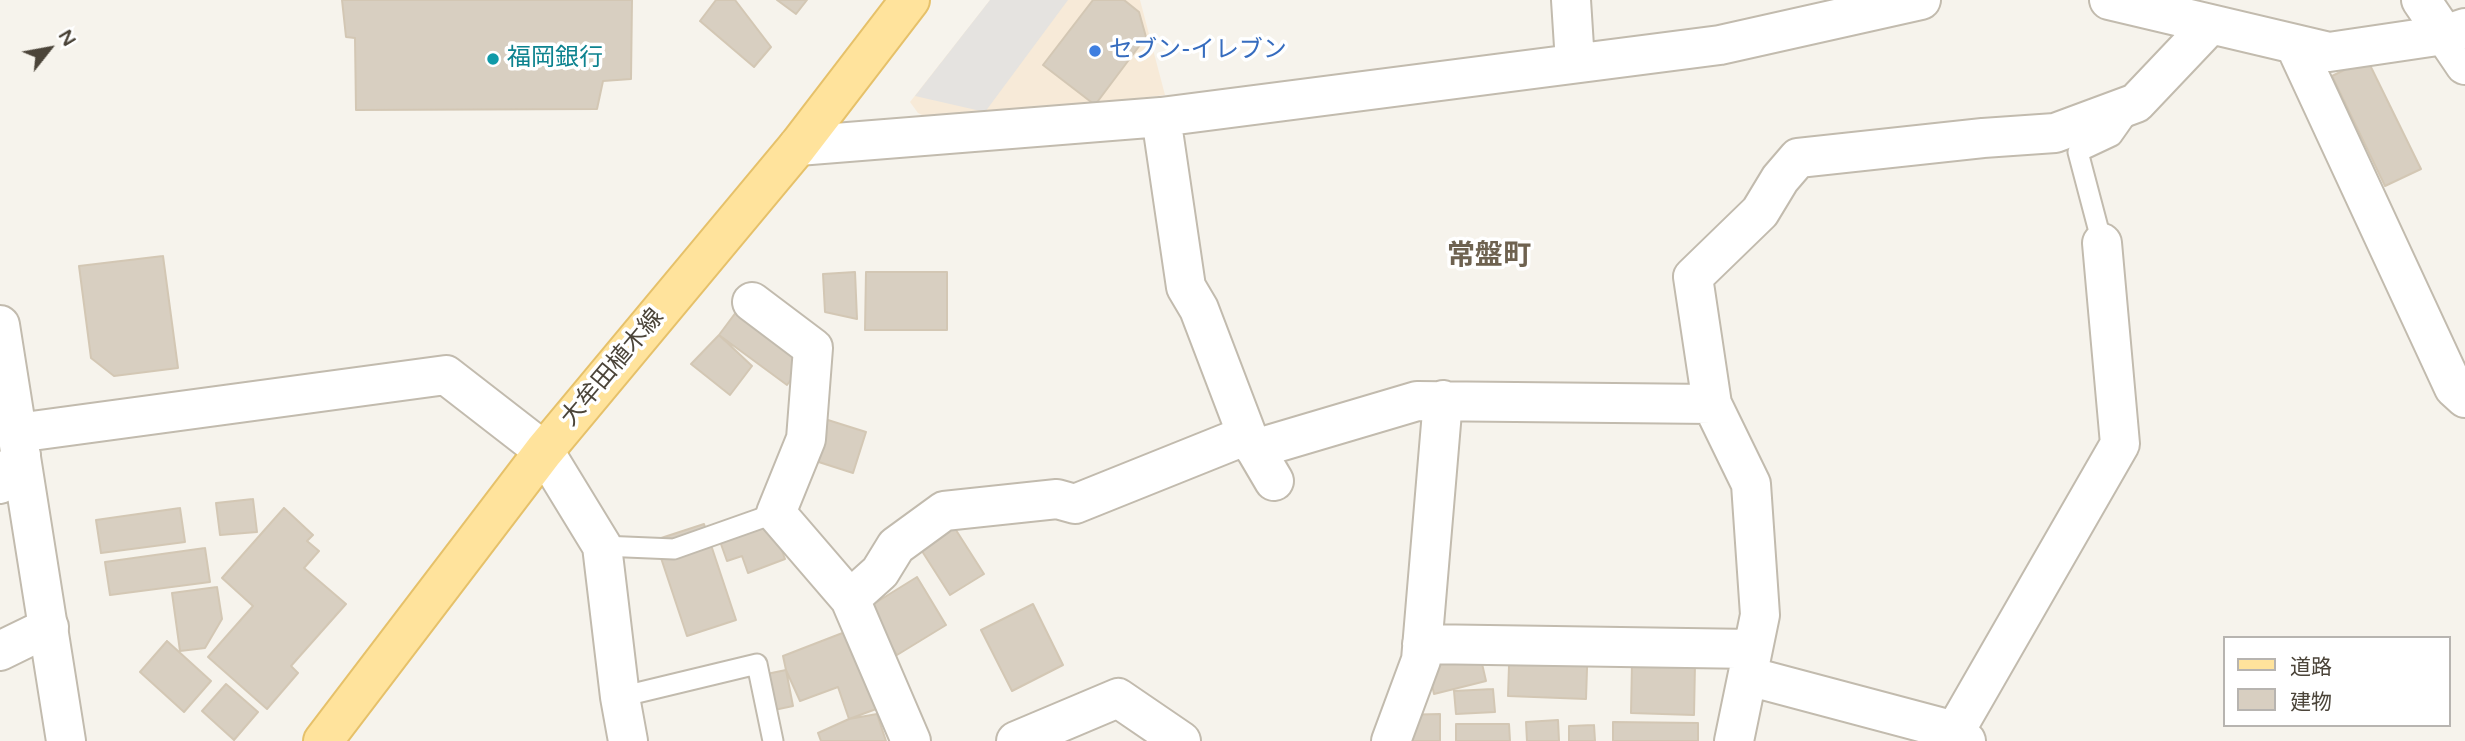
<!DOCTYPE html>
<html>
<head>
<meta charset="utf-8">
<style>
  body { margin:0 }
  #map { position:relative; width:2465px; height:741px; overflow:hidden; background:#f6f3ec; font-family:"Varela Round","Noto Sans JP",sans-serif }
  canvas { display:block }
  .legend { position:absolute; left:2223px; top:636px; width:228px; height:91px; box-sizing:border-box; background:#fff; border:2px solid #b7b4b0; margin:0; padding:9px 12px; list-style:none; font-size:21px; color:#4b4439 }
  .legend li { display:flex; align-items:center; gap:14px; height:35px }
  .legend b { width:35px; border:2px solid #b7b4b0 }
  .north { position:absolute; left:14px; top:14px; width:70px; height:70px; -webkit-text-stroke:5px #fff; paint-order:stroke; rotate:59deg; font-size:19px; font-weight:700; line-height:28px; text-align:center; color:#4b4439 }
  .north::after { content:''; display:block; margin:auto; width:24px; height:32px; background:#4b4439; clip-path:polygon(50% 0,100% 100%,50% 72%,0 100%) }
</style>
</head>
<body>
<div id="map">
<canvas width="2465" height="741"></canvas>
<ul class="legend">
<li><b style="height:9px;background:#ffe39c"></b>道路</li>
<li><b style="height:19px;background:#d8cfc1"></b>建物</li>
</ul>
<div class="north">N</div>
</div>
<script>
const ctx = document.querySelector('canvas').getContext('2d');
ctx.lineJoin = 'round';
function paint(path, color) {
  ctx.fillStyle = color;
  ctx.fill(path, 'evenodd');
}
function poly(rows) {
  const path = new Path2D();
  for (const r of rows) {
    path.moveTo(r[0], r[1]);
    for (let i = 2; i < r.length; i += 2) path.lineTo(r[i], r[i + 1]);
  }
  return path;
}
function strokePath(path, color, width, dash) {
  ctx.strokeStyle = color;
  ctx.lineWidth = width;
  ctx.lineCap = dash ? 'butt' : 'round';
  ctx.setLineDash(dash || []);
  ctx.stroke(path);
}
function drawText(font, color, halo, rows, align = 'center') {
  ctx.font = font + ' "Varela Round","Noto Sans JP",sans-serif';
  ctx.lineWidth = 7;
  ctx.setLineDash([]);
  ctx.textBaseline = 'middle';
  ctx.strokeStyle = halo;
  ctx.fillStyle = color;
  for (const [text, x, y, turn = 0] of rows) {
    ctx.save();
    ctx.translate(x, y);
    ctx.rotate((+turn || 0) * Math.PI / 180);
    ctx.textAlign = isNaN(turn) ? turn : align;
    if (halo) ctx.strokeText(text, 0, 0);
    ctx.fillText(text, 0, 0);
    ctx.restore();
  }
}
paint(poly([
  [990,0,1140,0,1165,95,939,124,918,113,910,102]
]), '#f7ead8');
paint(poly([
  [990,0,1068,0,985,112,915,96]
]), '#e5e3e0');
const building = poly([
  [342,0,632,0,631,79,603,81,597,109,356,110,355,38,346,37,342,0],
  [716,0,735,0,771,47,754,67,700,21,716,0],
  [777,0,807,0,796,14,777,0],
  [1093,0,1124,0,1139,12,1146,37,1095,105,1043,65,1093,0],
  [2367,59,2421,169,2385,186,2332,76,2367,59],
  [163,256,178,368,114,376,91,358,79,266,163,256],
  [855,272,857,319,825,312,823,274,855,272],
  [866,272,947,272,947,330,865,330,866,272],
  [751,292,819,343,787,385,719,335,751,292],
  [719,335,752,366,730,395,691,364,719,335],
  [812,415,866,432,853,473,800,456,812,415],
  [253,499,257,532,220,535,216,503,253,499],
  [180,508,185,542,101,553,96,520,180,508],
  [284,508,313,535,307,541,319,551,304,568,346,604,291,666,298,673,267,709,208,657,253,606,222,578,284,508],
  [768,511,785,559,748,573,742,556,727,561,716,530,768,511],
  [947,516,984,574,950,595,913,537,947,516],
  [704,524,736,620,687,636,655,540,704,524],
  [205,548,210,582,110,595,105,562,205,548],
  [917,577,946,625,897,655,867,608,917,577],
  [217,587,222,619,205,648,180,651,172,593,217,587],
  [1033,604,1063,665,1012,691,981,630,1033,604],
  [858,627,887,705,849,719,838,687,800,701,786,670,783,656,858,627],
  [1510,636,1588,639,1586,699,1508,696,1510,636],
  [167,641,211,681,184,712,140,672,167,641],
  [1477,642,1486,681,1434,694,1425,654,1477,642],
  [1632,664,1695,664,1694,715,1631,713,1632,664],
  [786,670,793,706,760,713,752,677,786,670],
  [226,684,258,712,234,740,202,711,226,684],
  [1493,689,1495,712,1456,714,1454,691,1493,689],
  [877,714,886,741,821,741,818,733,849,719,877,714],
  [1440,714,1440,741,1398,741,1398,715,1440,714],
  [1558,720,1559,741,1527,741,1526,722,1558,720],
  [1613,722,1698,723,1698,741,1613,741,1613,722],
  [1456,724,1509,724,1510,741,1456,741,1456,724],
  [1594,725,1595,741,1569,741,1569,726,1594,725]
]);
paint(building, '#d8cfc1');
strokePath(building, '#d3c7b4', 2);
const service = poly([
  [2102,243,2078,152,2112,136,2131,109],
  [602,546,674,549,776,513],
  [620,697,757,664,773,741]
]);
const minor = poly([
  [1571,0,1575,62],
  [2109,0,2329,52,2444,35,2465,28],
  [2421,0,2465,65],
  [2295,45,2454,388,2465,398],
  [1161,117,1186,287,1199,309,1247,435,1274,481],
  [798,146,1161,117,1720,45,1921,0],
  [752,302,813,348,806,439,776,513,850,599,911,741],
  [1712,404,1693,277,1760,212,1780,179,1798,158,1983,138,2055,133,2136,103,2210,25],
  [17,433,446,375,544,451,602,546,620,697,628,741],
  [1255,449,1417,401,1712,404,1751,484,1760,615,1734,741],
  [0,484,21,456],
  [850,599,880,572,896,546,944,511,1057,499,1075,504,1247,435],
  [1422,644,1753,649],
  [0,651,49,627],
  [1748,676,1955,731,1966,741],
  [1955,731,2120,444,2102,243],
  [1016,741,1118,698,1181,741],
  [1391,741,1421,660,1443,400]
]);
const tertiary = poly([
  [0,325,66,741]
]);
const primary = poly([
  [323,741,544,451,798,146,910,0]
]);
strokePath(service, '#c2bbae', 23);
strokePath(minor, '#c2bbae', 42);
strokePath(tertiary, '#c2bbae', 42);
strokePath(primary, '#e6c16a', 42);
strokePath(service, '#fff', 19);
strokePath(minor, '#fff', 38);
strokePath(tertiary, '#fff', 38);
strokePath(primary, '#ffe39c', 38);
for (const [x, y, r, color] of [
  [1095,51,7,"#3f7fe0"],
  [493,59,7,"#0f9aa8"]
]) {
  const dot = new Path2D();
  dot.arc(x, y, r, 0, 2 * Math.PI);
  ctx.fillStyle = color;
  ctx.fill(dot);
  strokePath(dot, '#fff', 2.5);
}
drawText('24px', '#366cbe', '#fff', [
  ["セブン-イレブン",1109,51]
], 'left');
drawText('24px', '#0d838f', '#fff', [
  ["福岡銀行",507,59]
], 'left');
drawText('24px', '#4b4439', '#fff', [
  ["大牟田植木線",613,368,-50]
]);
drawText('bold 28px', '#6e6250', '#fff', [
  ["常盤町",1489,257]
]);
</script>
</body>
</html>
